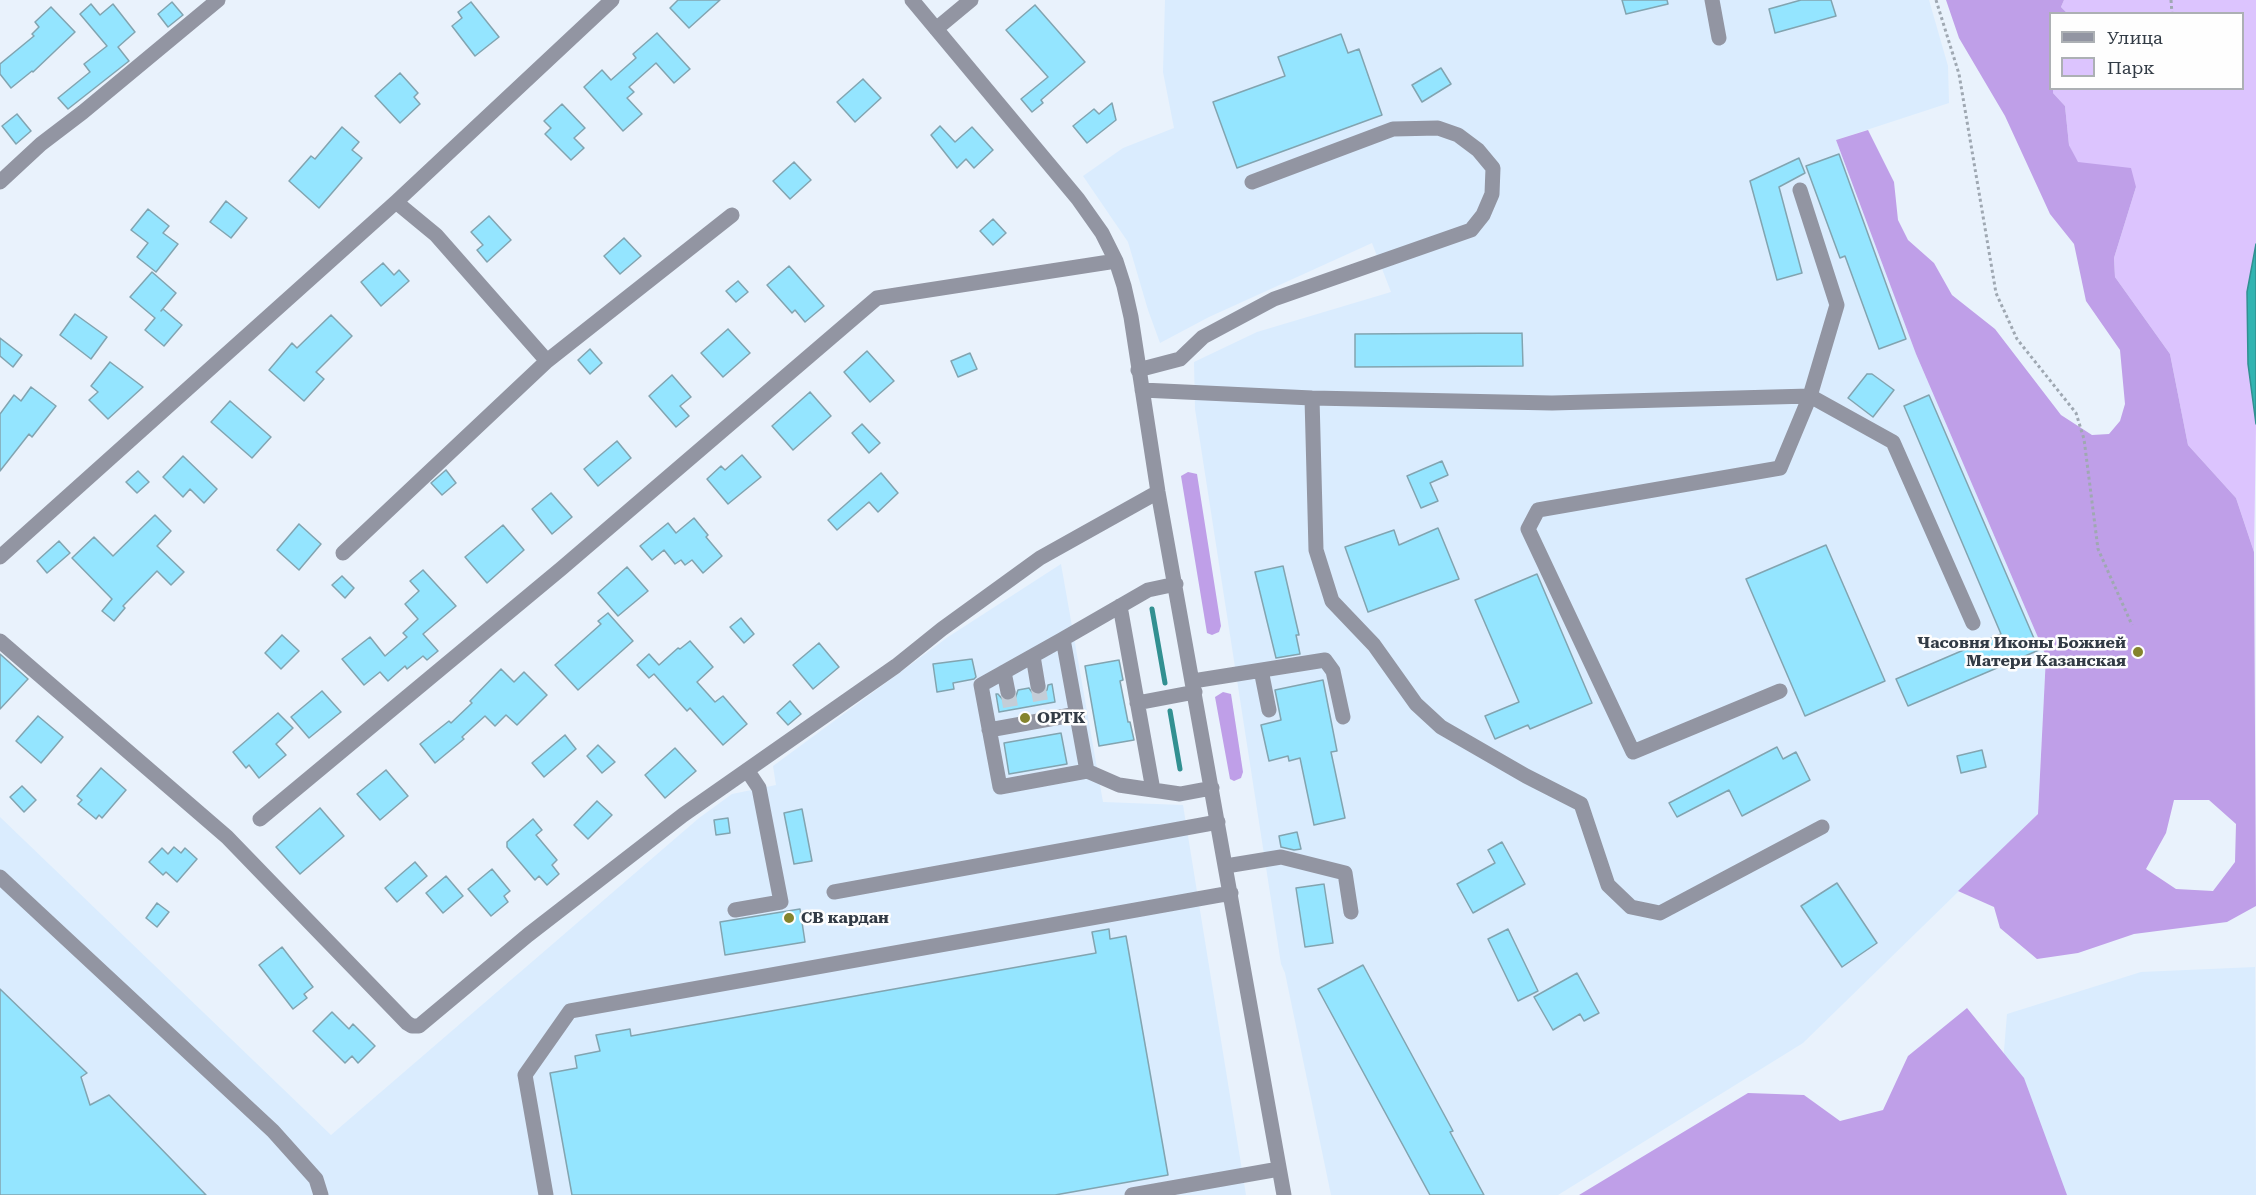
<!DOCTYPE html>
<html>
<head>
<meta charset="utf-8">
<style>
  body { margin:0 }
  #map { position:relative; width:2256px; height:1195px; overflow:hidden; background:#e9f2fc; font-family:"Roboto Serif",serif }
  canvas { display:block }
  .legend { position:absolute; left:2049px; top:12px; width:195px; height:78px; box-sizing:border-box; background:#fefefe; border:2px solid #acb0b4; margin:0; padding:8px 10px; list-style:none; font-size:18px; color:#323b45 }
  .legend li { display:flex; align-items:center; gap:12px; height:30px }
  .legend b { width:30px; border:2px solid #acb0b4 }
</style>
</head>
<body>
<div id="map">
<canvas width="2256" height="1195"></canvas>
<ul class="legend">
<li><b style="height:8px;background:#9295a2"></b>Улица</li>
<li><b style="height:16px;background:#dcc4fe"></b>Парк</li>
</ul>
</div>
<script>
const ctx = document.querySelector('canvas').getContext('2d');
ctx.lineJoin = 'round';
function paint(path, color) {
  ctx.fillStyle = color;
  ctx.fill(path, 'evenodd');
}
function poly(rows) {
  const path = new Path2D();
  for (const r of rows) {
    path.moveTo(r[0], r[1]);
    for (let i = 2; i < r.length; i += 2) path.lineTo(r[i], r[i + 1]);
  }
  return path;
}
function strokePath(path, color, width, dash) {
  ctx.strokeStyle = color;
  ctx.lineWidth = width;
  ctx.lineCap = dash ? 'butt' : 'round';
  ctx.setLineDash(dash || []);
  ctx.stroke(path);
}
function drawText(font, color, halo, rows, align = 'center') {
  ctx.font = font + ' "Roboto Serif",serif';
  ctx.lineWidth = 5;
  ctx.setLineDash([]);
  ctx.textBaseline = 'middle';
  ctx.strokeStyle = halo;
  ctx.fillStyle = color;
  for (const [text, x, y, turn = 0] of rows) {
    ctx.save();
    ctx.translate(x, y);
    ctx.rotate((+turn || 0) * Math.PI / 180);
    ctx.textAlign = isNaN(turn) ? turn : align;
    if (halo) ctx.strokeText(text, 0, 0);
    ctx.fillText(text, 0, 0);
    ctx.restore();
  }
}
paint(poly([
  [1165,0,1929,0,1948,66,1949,103,1836,140,1916,354,2046,656,2038,814,1803,1043,1558,1195,1331,1195,1285,973,1281,964,1195,409,1194,362,1257,332,1391,292,1372,243,1209,317,1160,343,1148,310,1128,242,1083,176,1123,148,1174,128,1163,72],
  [1061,564,1103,802,1183,805,1246,1195,0,1195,0,817,331,1135,699,818,732,794,776,785,773,766,948,637],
  [2255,967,2256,1195,1992,1195,2007,1014,2141,972]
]), '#daecfe');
paint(poly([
  [2064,0,2256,0,2256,244,2247,292,2248,364,2256,424,2254,552,2236,498,2188,445,2170,354,2115,277,2114,258,2136,187,2077,162,2069,145,2065,106,2053,93,2053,88,2242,88,2242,14,2067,13,2061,7]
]), '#dcc4fe');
paint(poly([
  [1946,0,2064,0,2061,7,2067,13,2050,14,2050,88,2053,89,2053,93,2065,106,2069,145,2078,162,2131,168,2136,187,2114,258,2115,277,2170,354,2188,445,2236,498,2254,552,2256,906,2227,922,2134,934,2078,953,2037,959,2000,928,1994,907,1958,891,2038,814,2046,656,1916,354,1836,140,1868,130,1894,182,1898,220,1908,240,1934,263,1952,295,1995,329,2061,415,2092,435,2109,434,2120,421,2125,404,2120,350,2086,301,2074,244,2050,214,2005,116,1959,38],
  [2174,800,2209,800,2236,824,2235,862,2213,891,2176,889,2146,869,2166,833],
  [1188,472,1197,474,1221,626,1219,632,1212,635,1207,633,1181,476],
  [1223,692,1231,694,1243,772,1241,778,1234,781,1230,779,1215,697],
  [1967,1008,2024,1078,2067,1195,1579,1195,1748,1093,1804,1095,1840,1121,1883,1110,1908,1056]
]), '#bf9fe8');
const water = poly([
  [2256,244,2256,424,2248,364,2247,292,2256,244]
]);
paint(water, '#32b4b1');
strokePath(water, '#329091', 1.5);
strokePath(poly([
  [1152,609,1165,683],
  [1170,711,1180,769]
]), '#329091', 5);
const building = poly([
  [678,0,720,0,689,28,670,8,678,0],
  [1622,0,1667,0,1668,4,1626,14,1622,0],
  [1801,0,1831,0,1836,16,1775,33,1769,9,1801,0],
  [172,2,183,15,168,27,158,14,172,2],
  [471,2,499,37,475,56,452,26,462,18,458,12,471,2],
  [91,4,100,15,113,4,135,32,118,47,129,61,68,109,58,98,90,72,84,64,107,46,80,14,91,4],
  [1035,5,1085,62,1041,100,1043,103,1032,112,1021,99,1048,77,1006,30,1035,5],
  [51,7,75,32,33,72,32,71,11,88,0,74,0,64,34,36,32,34,39,27,35,22,51,7],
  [657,33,690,69,674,83,656,63,629,87,634,92,627,98,642,114,623,131,584,87,602,70,611,80,636,58,633,54,657,33],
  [1341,34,1348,53,1359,49,1382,115,1237,168,1213,102,1285,76,1278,57,1341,34],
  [1441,68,1451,84,1422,102,1412,85,1441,68],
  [400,73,418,93,414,97,420,104,400,123,375,96,400,73],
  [863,79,881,98,855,122,837,102,863,79],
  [1112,103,1116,120,1087,143,1073,126,1094,109,1099,114,1112,103],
  [562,104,585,128,574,138,584,148,571,160,545,134,551,128,544,121,562,104],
  [17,114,31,131,16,144,2,126,17,114],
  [940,126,955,142,972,127,993,150,974,168,966,159,957,168,931,135,940,126],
  [342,127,359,142,352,150,362,158,319,208,289,181,311,156,315,159,342,127],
  [1839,154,1906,339,1879,349,1845,256,1840,258,1806,166,1839,154],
  [1799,158,1805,173,1779,187,1802,273,1777,280,1750,181,1799,158],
  [794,162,811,180,790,199,773,181,794,162],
  [226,201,247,218,231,238,210,222,226,201],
  [148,209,169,226,163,233,178,244,156,272,137,257,148,243,131,230,148,209],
  [489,216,511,240,487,262,477,250,483,245,471,232,489,216],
  [993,219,1006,233,993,245,980,231,993,219],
  [624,238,641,256,620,274,604,256,624,238],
  [383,263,394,275,399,270,409,281,381,306,361,282,383,263],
  [789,266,824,306,805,322,795,310,792,313,767,285,789,266],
  [152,272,176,293,161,311,163,309,182,325,164,346,145,330,155,318,130,297,152,272],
  [738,281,748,292,736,302,726,291,738,281],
  [75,314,107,337,91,359,60,335,75,314],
  [331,315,352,336,316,372,324,379,304,401,269,370,292,343,297,348,331,315],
  [728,329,750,353,723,377,701,353,728,329],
  [1522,333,1523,366,1355,367,1355,334,1522,333],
  [0,338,22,355,13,367,0,356,0,338],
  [590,349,602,363,590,374,578,360,590,349],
  [867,351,894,381,870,402,844,372,867,351],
  [970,353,977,369,958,377,951,361,970,353],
  [110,362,143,387,108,419,89,400,98,392,91,386,110,362],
  [1867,374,1872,374,1894,390,1873,417,1848,398,1867,374],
  [672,375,691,397,680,406,689,416,676,427,649,396,672,375],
  [31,387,56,406,32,437,29,434,0,471,0,414,14,395,21,401,31,387],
  [810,392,831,416,793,450,772,426,810,392],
  [1929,395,2039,650,1908,706,1896,679,2001,634,1904,406,1929,395],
  [230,401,271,437,252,458,211,422,230,401],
  [862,424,880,443,869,453,852,433,862,424],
  [617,441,631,458,598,486,584,469,617,441],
  [742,455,761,477,728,504,707,479,721,466,725,470,742,455],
  [183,456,217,489,204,503,190,489,183,497,163,477,183,456],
  [1442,461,1448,475,1430,483,1438,501,1421,508,1407,476,1442,461],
  [446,470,456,483,442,495,431,483,446,470],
  [138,471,149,482,137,493,126,482,138,471],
  [881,473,898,493,878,512,869,502,837,530,828,520,881,473],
  [551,493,572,517,552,534,532,509,551,493],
  [155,515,171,531,157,546,184,572,171,585,157,571,123,606,125,608,114,621,102,611,112,599,72,558,94,537,113,556,155,515],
  [694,518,708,535,706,537,722,556,703,573,692,560,685,565,681,560,675,564,664,550,652,560,640,546,668,523,676,533,694,518],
  [299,524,321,544,299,570,277,550,299,524],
  [503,525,524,550,487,583,465,557,503,525],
  [1438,528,1459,579,1368,612,1345,547,1394,530,1399,545,1438,528],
  [59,541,70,553,47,573,37,561,59,541],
  [1826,545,1885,681,1805,716,1746,579,1826,545],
  [1283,566,1299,635,1296,635,1300,654,1276,658,1255,572,1283,566],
  [627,567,648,591,618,616,598,593,627,567],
  [423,570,456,606,423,634,438,651,427,660,423,656,407,669,405,666,388,681,380,672,364,685,342,659,370,637,385,656,407,637,403,633,418,619,405,604,419,591,410,581,423,570],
  [1537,574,1592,703,1530,729,1528,725,1495,739,1485,716,1519,702,1475,600,1537,574],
  [342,576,354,588,345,598,332,585,342,576],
  [608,613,633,641,578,690,555,665,601,624,598,621,608,613],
  [741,618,754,634,744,643,730,627,741,618],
  [282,635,299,651,281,669,265,653,282,635],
  [690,641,713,667,697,682,715,702,723,696,747,724,723,745,690,708,687,711,654,674,649,678,637,665,649,654,659,665,678,648,680,649,690,641],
  [819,643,839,667,813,689,793,665,819,643],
  [0,654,28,679,0,709,0,654],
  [972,659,976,677,974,679,953,683,954,689,937,692,933,664,972,659],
  [1119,660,1123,680,1120,681,1128,722,1130,722,1134,740,1099,746,1085,666,1119,660],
  [501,669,514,682,524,672,547,695,517,725,506,715,495,726,485,716,462,737,464,739,435,763,420,744,449,721,451,723,472,703,470,701,501,669],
  [1323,680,1337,751,1331,752,1345,818,1314,825,1300,758,1289,761,1288,756,1269,761,1261,725,1281,720,1275,690,1323,680],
  [1052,684,1055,702,999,712,996,694,998,694,1004,701,1009,702,1015,699,1018,690,1029,688,1034,695,1040,695,1047,690,1048,685,1052,684],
  [322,691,341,712,309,738,291,717,322,691],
  [790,701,801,714,788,725,777,713,790,701],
  [278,713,293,728,276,744,286,755,259,778,249,765,246,768,233,752,278,713],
  [38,716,63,737,41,763,16,741,38,716],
  [1061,733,1067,764,1009,774,1004,743,1061,733],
  [565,735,576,749,544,777,532,763,565,735],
  [598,745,615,762,602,773,587,756,598,745],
  [1777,747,1783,759,1796,752,1810,780,1742,816,1729,790,1677,817,1669,803,1777,747],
  [675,748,696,771,665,798,645,775,675,748],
  [1982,750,1986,767,1961,773,1957,756,1982,750],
  [101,768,126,790,102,818,99,815,96,819,78,804,82,800,77,796,101,768],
  [386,770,408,796,380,820,357,794,386,770],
  [22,786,36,800,24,812,10,797,22,786],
  [597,801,612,815,588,839,574,825,597,801],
  [320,808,344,836,300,874,276,847,320,808],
  [802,809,812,861,794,864,784,813,802,809],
  [728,818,730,833,716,835,714,820,728,818],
  [533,819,542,830,536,835,557,860,552,865,559,874,547,885,539,876,535,880,507,847,507,842,533,819],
  [1297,832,1301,849,1294,850,1281,847,1279,836,1297,832],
  [1502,842,1525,884,1473,913,1457,884,1495,863,1488,850,1502,842],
  [174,847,181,853,185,848,197,859,177,882,166,872,163,875,149,862,162,848,168,854,174,847],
  [415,862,427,876,397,902,385,888,415,862],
  [492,869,510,891,504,896,508,902,491,916,468,889,492,869],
  [446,876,463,896,443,913,426,893,446,876],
  [1837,883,1877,943,1842,967,1801,906,1837,883],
  [1324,884,1333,943,1305,947,1296,888,1324,884],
  [157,903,169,912,157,927,146,918,157,903],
  [800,909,805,942,725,955,720,922,800,909],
  [1109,929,1110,939,1126,936,1168,1175,1055,1195,572,1195,550,1073,577,1068,575,1056,600,1051,596,1035,630,1029,631,1036,1096,953,1092,932,1109,929],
  [1508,929,1538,991,1518,1001,1488,939,1508,929],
  [282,947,313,987,304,994,307,998,293,1009,259,965,282,947],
  [1363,965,1453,1131,1450,1132,1484,1195,1430,1195,1318,989,1363,965],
  [1577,973,1599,1013,1584,1021,1580,1014,1553,1030,1534,997,1577,973],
  [0,989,87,1073,81,1077,90,1105,109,1095,206,1195,0,1195,0,989],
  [332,1012,349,1029,353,1024,375,1046,358,1063,352,1056,345,1063,313,1031,332,1012]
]);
paint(building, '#94e5ff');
strokePath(building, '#82a4b0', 1.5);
strokePath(poly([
  [1038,686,1041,704],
  [1008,692,1011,710]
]), '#c4cdd7', 15, [15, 8]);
strokePath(poly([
  [1936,0,1959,74,1996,293,2017,339,2076,413,2084,439,2098,549,2132,625],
  [2171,0,2172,14]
]), '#9fa8b2', 3, [3, 3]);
strokePath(poly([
  [912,0,1078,199,1102,233,1116,261,1124,286,1131,317,1158,492,1284,1195],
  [1712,0,1719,38],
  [936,29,971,0],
  [0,182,41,144,83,112,218,0],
  [396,202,436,235,547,361],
  [1138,370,1180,359,1203,337,1274,299,1471,230,1483,215,1492,194,1493,168,1478,150,1458,135,1438,128,1393,129,1252,182],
  [1142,390,1312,398,1552,403,1810,396,1837,305,1800,190],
  [1312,398,1316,550,1332,601,1374,645,1416,704,1441,727,1526,776,1581,804,1608,885,1631,907,1660,913,1822,827],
  [343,553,547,361,732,215],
  [0,557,396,202,612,0],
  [1176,584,1148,590,1063,639,1087,771,1119,785,1180,794,1212,788],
  [1120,606,1153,790],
  [1063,639,981,685,1000,787,1087,771],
  [0,641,227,837,407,1023,412,1026,419,1026,528,935,683,815,896,666,942,629,1040,558,1158,492],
  [1033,656,1038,686],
  [1261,670,1269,710],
  [1004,672,1008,692],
  [1193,681,1325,660,1333,671,1343,717],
  [1780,691,1633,752,1528,529,1538,510,1780,468,1810,396,1893,442,1973,623],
  [1137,703,1195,692],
  [989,730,1077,714],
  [260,819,562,568,877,298,1116,261],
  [1226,866,1281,857,1345,873,1351,912],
  [0,877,273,1131,316,1179,321,1195],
  [834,892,1218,822],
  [735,910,781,902,759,788,747,770],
  [546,1195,525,1075,570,1011,1231,893],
  [1132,1195,1279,1169]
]), '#9295a2', 15);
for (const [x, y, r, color] of [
  [2138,652,6,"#84842d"],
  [1025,718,6,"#84842d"],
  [789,918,6,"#84842d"]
]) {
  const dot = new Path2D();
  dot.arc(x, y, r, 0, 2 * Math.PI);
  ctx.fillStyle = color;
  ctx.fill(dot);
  strokePath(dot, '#fefefe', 2);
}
drawText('bold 16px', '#323b45', '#fefefe', [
  ["Часовня Иконы Божией",2126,643,"right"],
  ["Матери Казанская",2126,661,"right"],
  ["ОРТК",1037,718],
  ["СВ кардан",801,918]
], 'left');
</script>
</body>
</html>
